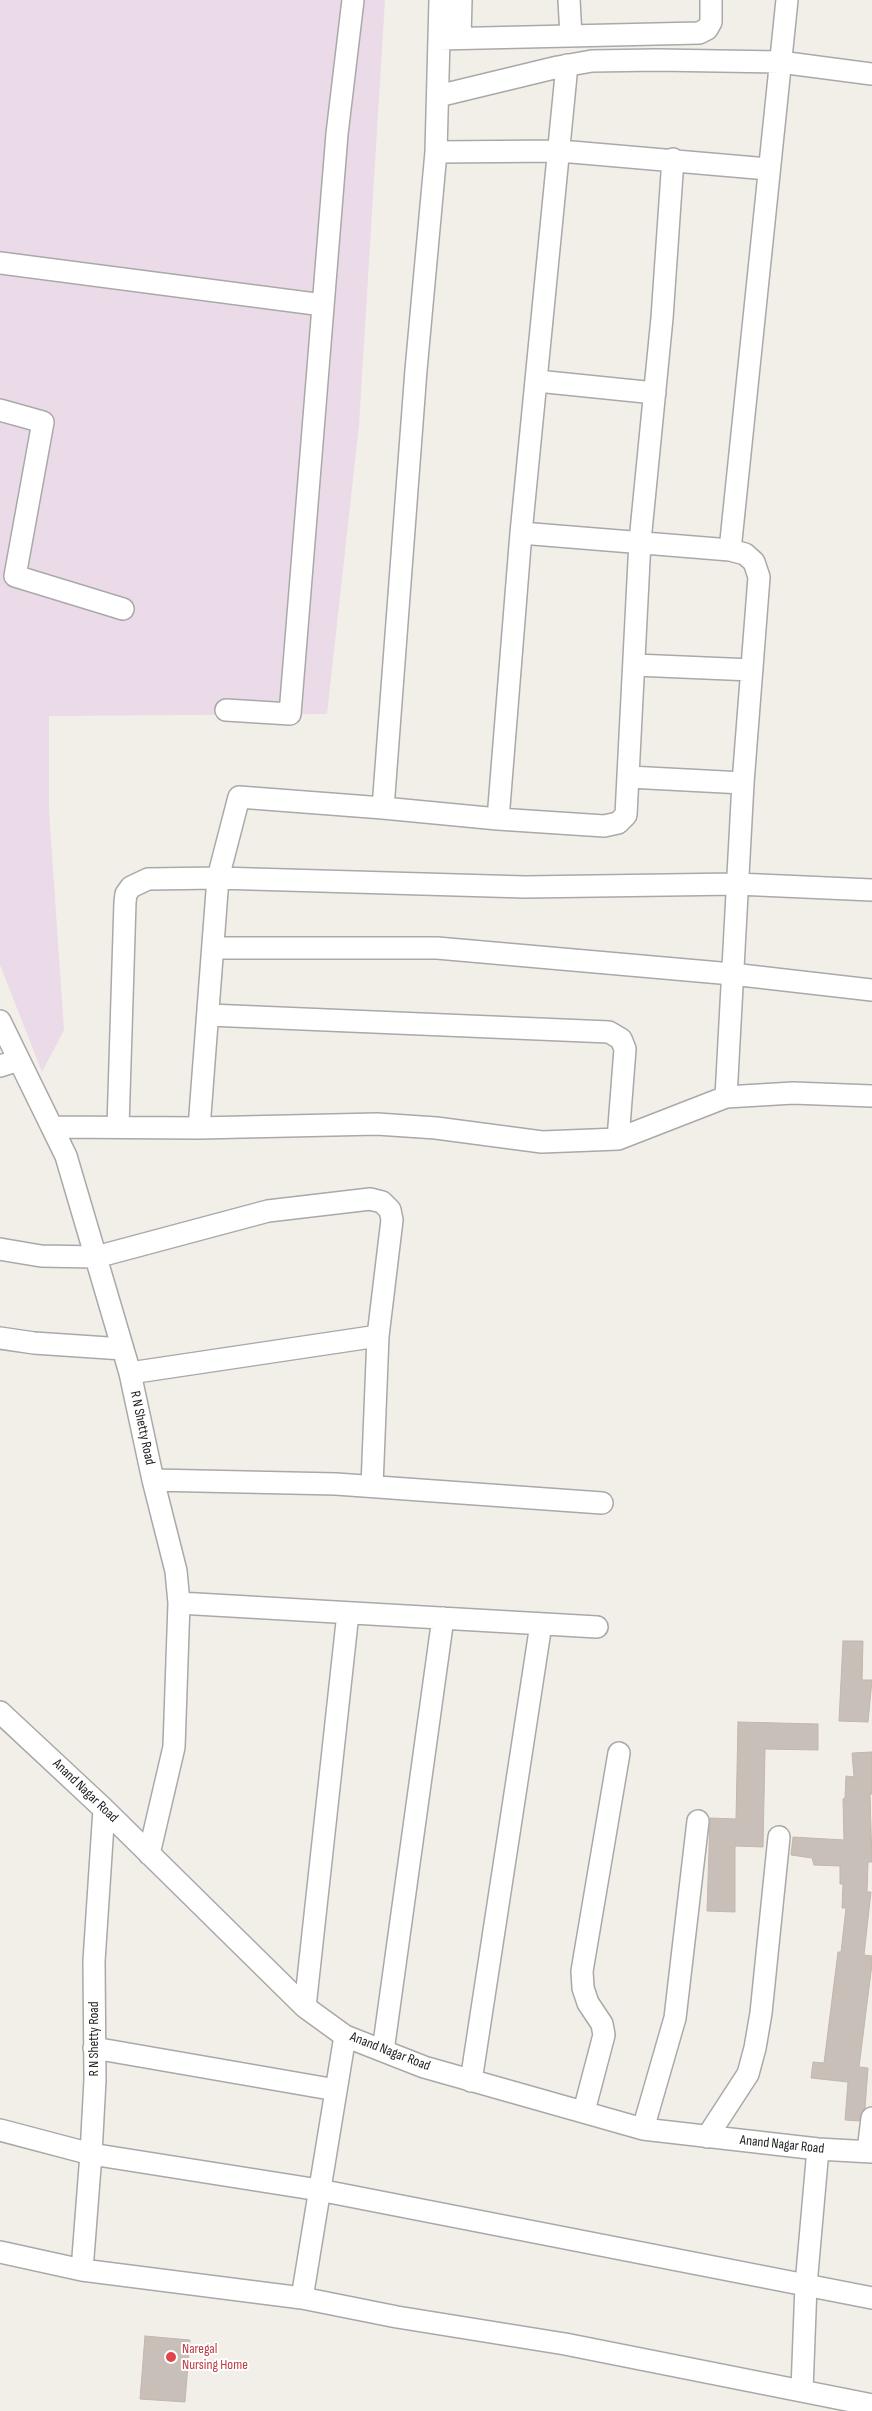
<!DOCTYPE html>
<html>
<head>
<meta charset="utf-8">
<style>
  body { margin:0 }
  canvas { display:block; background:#f2efe9 }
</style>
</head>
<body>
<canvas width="872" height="2411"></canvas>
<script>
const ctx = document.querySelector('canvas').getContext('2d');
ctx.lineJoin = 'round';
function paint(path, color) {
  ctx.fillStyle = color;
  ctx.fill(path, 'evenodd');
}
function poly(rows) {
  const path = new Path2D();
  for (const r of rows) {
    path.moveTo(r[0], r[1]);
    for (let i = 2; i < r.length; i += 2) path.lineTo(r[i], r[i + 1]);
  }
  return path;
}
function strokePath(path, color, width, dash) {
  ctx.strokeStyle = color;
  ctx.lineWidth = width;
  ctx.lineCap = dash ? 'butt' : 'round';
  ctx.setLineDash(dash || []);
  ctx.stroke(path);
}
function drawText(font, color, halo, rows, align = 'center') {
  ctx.font = font + ' "Sofia Sans Condensed",sans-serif';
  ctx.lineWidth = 4;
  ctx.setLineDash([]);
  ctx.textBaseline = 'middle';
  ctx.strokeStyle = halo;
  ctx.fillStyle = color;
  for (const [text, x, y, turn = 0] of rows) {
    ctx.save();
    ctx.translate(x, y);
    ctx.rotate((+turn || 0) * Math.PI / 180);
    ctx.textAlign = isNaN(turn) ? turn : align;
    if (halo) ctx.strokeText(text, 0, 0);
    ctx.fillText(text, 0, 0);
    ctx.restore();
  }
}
paint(poly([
  [0,0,385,0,359,425,327,714,49,716,49,810,64,1030,42,1072,0,965]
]), '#ebdbe8');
const building = poly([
  [843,1641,863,1641,862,1680,872,1680,868,1722,839,1721,843,1641],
  [738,1722,818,1724,818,1750,765,1749,763,1847,735,1846,735,1912,707,1911,710,1818,736,1819,738,1722],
  [872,1752,872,1794,870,1794,872,1862,868,1862,867,1892,871,1892,864,1955,872,1956,872,1964,859,2067,868,2068,865,2108,859,2121,845,2120,848,2082,811,2078,813,2062,824,2063,838,1952,841,1952,846,1908,842,1908,843,1884,840,1884,840,1866,814,1865,812,1858,791,1855,793,1837,844,1840,843,1799,845,1798,846,1776,854,1777,852,1753,872,1752],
  [145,2336,190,2340,185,2402,140,2399,145,2336]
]);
paint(building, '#c7bfb8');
strokePath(building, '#c4b6ab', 1);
const minor = poly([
  [569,0,571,36],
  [460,38,461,0],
  [439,39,699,33,707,29,711,22,711,0],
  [438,96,558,67,592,61,657,60,780,62,872,74],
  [436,152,440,0],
  [0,263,323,305],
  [537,381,655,393],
  [0,410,43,422,15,576,123,609],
  [521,533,730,550,745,554,754,562,759,577,743,783,726,1097],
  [730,550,787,0],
  [635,665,752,670],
  [226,710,290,714,337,134,353,0],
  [629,777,743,783],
  [383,808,498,819,604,826,618,823,626,815,640,541,662,318,673,159],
  [498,819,521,533,567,65],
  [214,948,437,948,732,974,872,990],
  [209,1015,609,1032,621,1039,625,1049,618,1139],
  [0,1021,66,1156,130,1373,153,1480,176,1571,179,1603,174,1747,149,1854],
  [0,1066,19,1060],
  [52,1127,199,1128,218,878,525,887,737,884,872,890],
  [118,1127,125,902,126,894,131,887,148,879,218,878,239,797,383,808,416,370,436,152,560,151,768,169],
  [199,1128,377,1124,436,1128,542,1142,618,1139,726,1097,793,1093,872,1096],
  [0,1249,41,1256,96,1257,268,1211,370,1199,382,1202,390,1210,392,1220,378,1336,372,1486],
  [0,1338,34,1343,123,1349],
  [130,1373,378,1336],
  [153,1480,336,1484,602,1503],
  [179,1603,597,1627],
  [0,1712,104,1809,305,2007,345,2036,424,2067,643,2129,818,2149,872,2152],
  [305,2007,348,1613],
  [94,2048,336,2090],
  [383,2051,443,1618],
  [471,2081,541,1624],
  [584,2111,604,2035,602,2024,588,2003,583,1988,582,1971,619,1753],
  [643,2129,675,2018,698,1821],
  [0,2130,91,2154,319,2190,872,2298],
  [707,2137,748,2074,755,2048,761,2013,779,1837],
  [868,2151,872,2118],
  [0,2252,82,2270,302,2298,397,2317,565,2344,872,2405],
  [82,2270,91,2154,95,2080,94,1961,104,1809],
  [302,2298,345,2036],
  [802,2390,806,2285,818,2149]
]);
strokePath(minor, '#a9a9a9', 24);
strokePath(minor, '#fff', 21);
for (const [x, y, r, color] of [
  [171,2357,6,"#e0444e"]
]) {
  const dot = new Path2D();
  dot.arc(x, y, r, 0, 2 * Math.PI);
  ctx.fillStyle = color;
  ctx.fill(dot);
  strokePath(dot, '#fff', 2);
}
drawText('14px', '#222', '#fff', [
  ["R N Shetty Road",142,1428,78],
  ["Anand Nagar Road",85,1791,44],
  ["R N Shetty Road",94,2039,-90],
  ["Anand Nagar Road",390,2052,21],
  ["Anand Nagar Road",782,2145,6]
]);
drawText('14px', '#be3a42', '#fff', [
  ["Naregal",182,2349],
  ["Nursing Home",182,2365]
], 'left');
</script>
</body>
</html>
